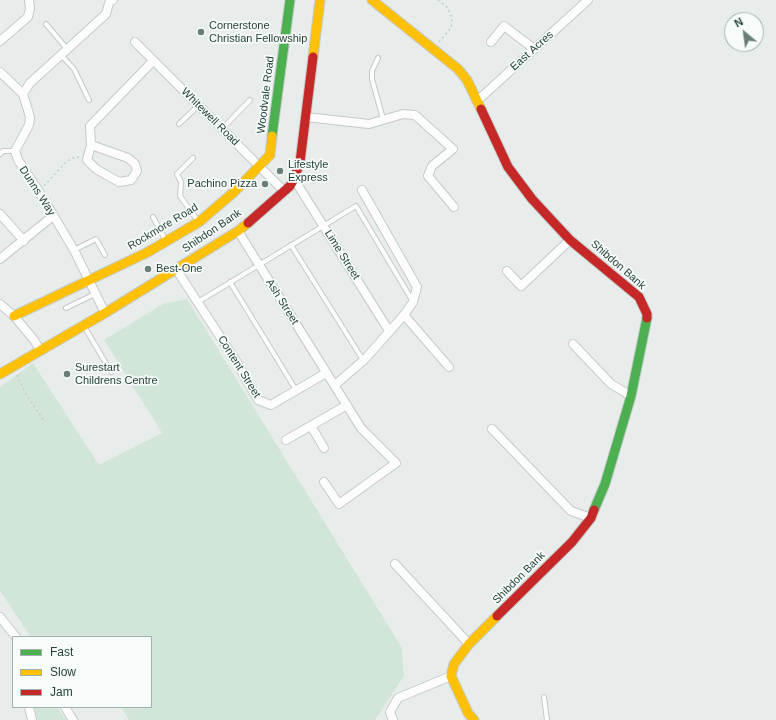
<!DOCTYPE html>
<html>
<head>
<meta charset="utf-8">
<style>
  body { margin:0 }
  #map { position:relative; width:776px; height:720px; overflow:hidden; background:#e8edeb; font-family:Arial,sans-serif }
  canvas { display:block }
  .legend { position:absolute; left:12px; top:636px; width:140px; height:72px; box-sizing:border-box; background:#f7fbf9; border:1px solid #a3b1ad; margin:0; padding:5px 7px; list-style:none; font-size:12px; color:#24423a }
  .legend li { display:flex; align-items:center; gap:8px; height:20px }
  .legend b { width:20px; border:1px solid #a3b1ad }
  .north { position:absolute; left:724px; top:12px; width:40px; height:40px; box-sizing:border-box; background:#f7fbf9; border:1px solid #a3b1ad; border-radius:50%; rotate:331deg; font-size:11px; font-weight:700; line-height:16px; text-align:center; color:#24423a }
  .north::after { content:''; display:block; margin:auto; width:14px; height:18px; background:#697e78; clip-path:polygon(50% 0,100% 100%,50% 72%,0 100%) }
</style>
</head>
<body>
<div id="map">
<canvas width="776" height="720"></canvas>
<ul class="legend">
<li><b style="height:5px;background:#4caf50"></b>Fast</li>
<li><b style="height:5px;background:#ffc107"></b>Slow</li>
<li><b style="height:5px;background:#c62828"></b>Jam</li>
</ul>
<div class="north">N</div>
</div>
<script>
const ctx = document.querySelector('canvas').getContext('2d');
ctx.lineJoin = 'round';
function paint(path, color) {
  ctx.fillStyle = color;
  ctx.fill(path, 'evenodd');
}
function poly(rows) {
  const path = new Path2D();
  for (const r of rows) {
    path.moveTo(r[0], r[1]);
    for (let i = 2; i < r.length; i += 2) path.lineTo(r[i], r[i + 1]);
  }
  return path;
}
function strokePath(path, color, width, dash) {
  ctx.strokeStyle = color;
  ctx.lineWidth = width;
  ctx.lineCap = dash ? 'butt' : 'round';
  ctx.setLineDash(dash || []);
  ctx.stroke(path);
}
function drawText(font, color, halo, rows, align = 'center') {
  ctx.font = font + ' Arial,sans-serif';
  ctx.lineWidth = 3.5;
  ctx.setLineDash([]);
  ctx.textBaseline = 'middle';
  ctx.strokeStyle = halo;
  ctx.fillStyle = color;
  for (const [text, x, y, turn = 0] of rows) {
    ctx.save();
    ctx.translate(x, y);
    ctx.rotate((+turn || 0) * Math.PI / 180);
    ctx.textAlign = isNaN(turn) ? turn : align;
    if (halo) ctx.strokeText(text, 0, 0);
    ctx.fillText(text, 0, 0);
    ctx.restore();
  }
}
paint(poly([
  [187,299,402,648,404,676,375,720,129,720,121,707,151,707,151,637,31,637,0,591,0,387,33,363,99,465,162,433,104,340,163,304],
  [33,707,57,707,66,720,37,720]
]), '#d1e6d8');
const lane = poly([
  [46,24,68,50],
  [62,56,74,69,89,100],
  [378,58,372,71,372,79,383,119],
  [179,124,198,106],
  [222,129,250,100],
  [0,154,3,151,15,151],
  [193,158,177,174,181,182,180,196,198,221],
  [153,217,166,241],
  [291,245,363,360],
  [74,250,96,239,105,255],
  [230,282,296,390],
  [198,302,356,206,412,300],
  [66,308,95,294],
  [84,326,111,372],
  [544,697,547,720]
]);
const street = poly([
  [0,41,28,17,30,8,29,0],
  [135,42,284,191],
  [491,42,504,26,534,49],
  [0,72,23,94],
  [477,101,588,0],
  [306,117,369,124,403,114,415,115,453,149,432,166,428,176,454,207],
  [91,145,87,160,96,169,119,182,131,180,137,171,135,164,128,158,91,145,90,126,153,61],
  [294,179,389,331],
  [0,214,24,241],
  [238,231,361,428,396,463,339,504,324,482],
  [0,259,53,216],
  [176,269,236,361,258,400,271,405,326,373],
  [507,271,521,286,570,240],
  [0,304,14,316,34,340,40,350],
  [105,313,74,250,40,193,18,160,15,151,29,125,30,117,23,94,30,83,106,14,110,0,113,0],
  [404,315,449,367],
  [573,344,611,384,631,396],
  [335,385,365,359,404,315,413,302,417,287,362,190],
  [311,426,324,448],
  [492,429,571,511,591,518],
  [286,440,347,405],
  [395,564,469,644],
  [0,617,16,637],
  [29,707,32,720],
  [65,707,73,720],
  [393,720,390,712,398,698,451,676]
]);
const fast = poly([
  [272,136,290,0],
  [594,510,605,484,631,396,647,318]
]);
const slow = poly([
  [372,0,458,69,467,80,481,109],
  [313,57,320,0],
  [14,316,148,252,199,222,234,192,270,155,272,136],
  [0,374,105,313,238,231,248,223],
  [474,720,468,713,451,676,454,664,469,644,497,616]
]);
const jam = poly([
  [481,109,508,167,532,199,570,240,639,297,647,314,647,318],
  [248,223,290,186,294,179,300,162,313,57],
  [497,616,572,542,591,518,594,510]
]);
strokePath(lane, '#c5cac8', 6);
strokePath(street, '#c5cac8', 10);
strokePath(fast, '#c3cbc8', 11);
strokePath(slow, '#c3cbc8', 11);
strokePath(jam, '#c3cbc8', 11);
strokePath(poly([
  [438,0,447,7,452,18,451,28,439,42],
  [44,186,65,163,72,158,79,157],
  [17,375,25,393,45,422]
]), '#c3ccca', 1.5, [2, 3]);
strokePath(lane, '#fcfcfc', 4);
strokePath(street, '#fcfcfc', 8);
strokePath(fast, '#4caf50', 9);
strokePath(slow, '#ffc107', 9);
strokePath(jam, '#c62828', 9);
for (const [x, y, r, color] of [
  [201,32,4,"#697e78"],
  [280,171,4,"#697e78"],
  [265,184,4,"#697e78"],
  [148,269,4,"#697e78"],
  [67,374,4,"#697e78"]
]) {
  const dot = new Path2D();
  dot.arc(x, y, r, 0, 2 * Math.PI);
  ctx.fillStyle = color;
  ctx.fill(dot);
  strokePath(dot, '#f7fbf9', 1.5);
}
drawText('11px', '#24423a', '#f7fbf9', [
  ["Cornerstone",209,26],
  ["Christian Fellowship",209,39],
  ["Lifestyle",288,165],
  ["Express",288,178],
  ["Pachino Pizza",257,184,"right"],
  ["Best-One",156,269],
  ["Surestart",75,368],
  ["Childrens Centre",75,381]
], 'left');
drawText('11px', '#24423a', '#f7fbf9', [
  ["East Acres",532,51,-42],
  ["Woodvale Road",266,95,-83],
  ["Whitewell Road",210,117,45],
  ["Dunns Way",37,191,57],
  ["Rockmore Road",163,227,-31],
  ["Shibdon Bank",212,231,-34],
  ["Lime Street",342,255,58],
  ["Shibdon Bank",618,265,41],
  ["Ash Street",282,302,58],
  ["Content Street",239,367,58],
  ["Shibdon Bank",519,578,-45]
]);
</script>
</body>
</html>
